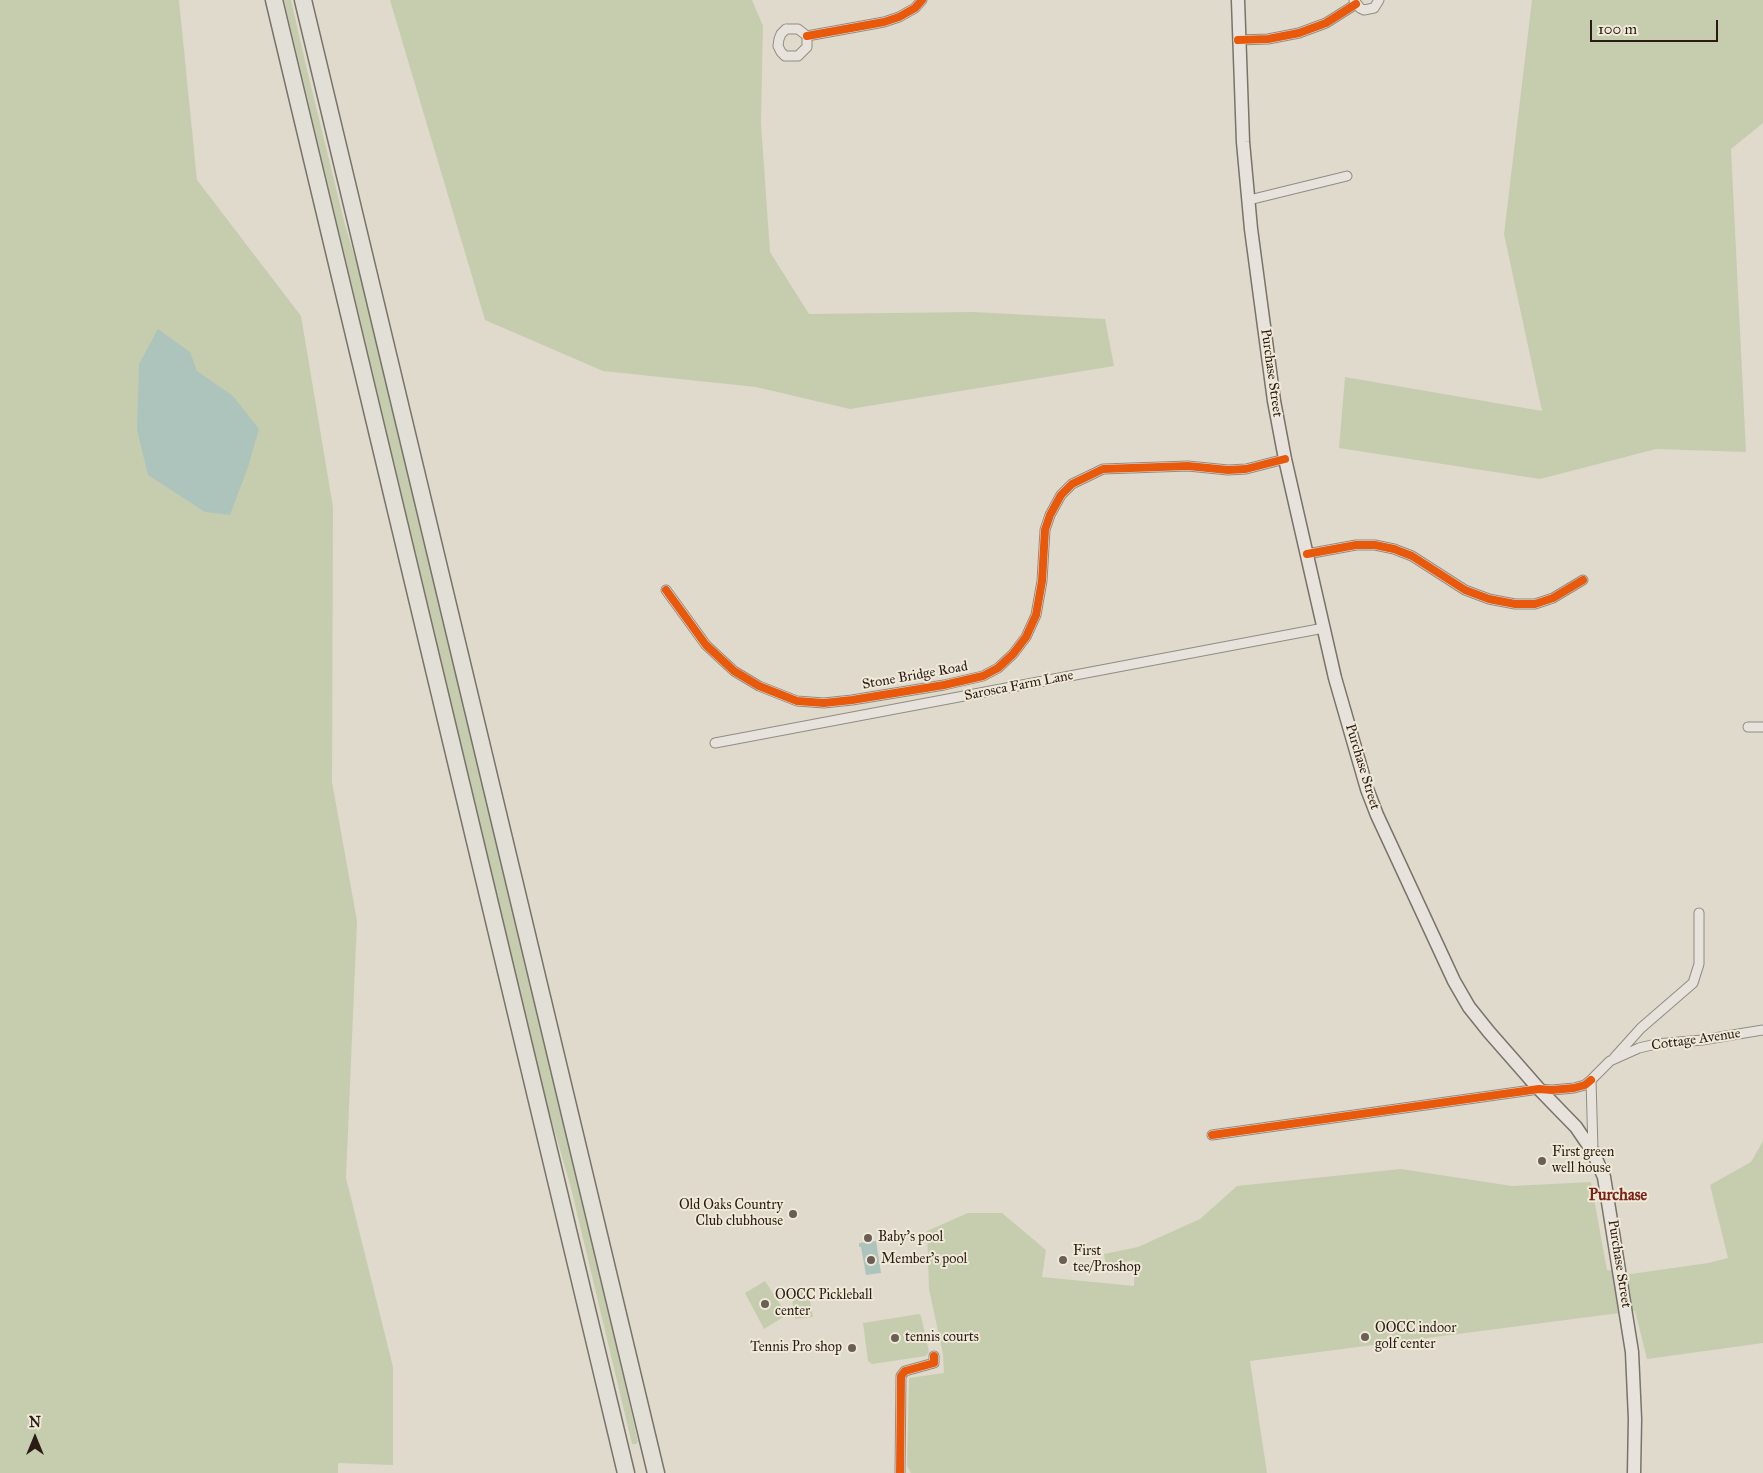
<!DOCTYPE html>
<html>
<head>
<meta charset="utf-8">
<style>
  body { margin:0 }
  #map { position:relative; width:1763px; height:1473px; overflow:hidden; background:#dfdacb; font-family:"IM FELL Great Primer",serif }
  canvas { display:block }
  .north { position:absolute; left:10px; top:1413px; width:50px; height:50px; -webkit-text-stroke:4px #efe9d8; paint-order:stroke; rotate:0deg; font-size:14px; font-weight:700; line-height:20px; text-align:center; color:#2c1b15 }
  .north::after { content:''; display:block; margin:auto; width:18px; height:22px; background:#2c1b15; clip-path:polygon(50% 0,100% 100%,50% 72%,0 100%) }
  .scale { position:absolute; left:1590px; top:20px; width:128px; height:22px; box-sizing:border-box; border:2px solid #2c1b15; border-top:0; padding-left:6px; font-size:15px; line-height:18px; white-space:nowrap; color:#2c1b15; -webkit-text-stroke:4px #efe9d8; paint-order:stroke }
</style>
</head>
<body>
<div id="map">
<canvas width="1763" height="1473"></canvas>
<div class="north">N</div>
<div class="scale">100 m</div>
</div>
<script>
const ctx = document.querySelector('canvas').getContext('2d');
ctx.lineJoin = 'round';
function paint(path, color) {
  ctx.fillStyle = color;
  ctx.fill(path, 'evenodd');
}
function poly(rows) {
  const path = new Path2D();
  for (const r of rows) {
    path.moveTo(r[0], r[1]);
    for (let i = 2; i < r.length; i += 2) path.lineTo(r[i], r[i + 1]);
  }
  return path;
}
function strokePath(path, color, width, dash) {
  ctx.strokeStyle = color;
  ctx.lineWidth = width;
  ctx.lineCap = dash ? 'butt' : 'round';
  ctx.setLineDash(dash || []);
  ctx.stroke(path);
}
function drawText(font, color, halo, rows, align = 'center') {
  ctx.font = font + ' "IM FELL Great Primer",serif';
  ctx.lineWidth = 4;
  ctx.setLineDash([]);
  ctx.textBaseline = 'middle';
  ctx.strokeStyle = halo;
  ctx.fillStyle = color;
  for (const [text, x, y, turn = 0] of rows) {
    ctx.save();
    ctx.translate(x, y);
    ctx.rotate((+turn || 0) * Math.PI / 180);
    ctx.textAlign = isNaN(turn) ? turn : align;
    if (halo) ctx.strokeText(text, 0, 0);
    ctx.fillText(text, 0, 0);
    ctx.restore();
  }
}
paint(poly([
  [0,0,179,0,197,180,301,316,333,507,332,782,357,921,346,1178,393,1367,393,1465,338,1463,338,1473,0,1473],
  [284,0,291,0,308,74,345,225,366,295,622,1371,638,1442,636,1444,632,1444,571,1188,546,1101],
  [390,0,752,0,763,26,761,123,770,252,809,314,973,312,1105,319,1114,366,850,409,756,387,603,371,485,320],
  [1532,0,1763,0,1763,123,1731,149,1746,452,1656,449,1540,479,1339,448,1345,377,1542,411,1504,234],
  [1763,1141,1763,1343,1647,1359,1635,1311,1250,1361,1267,1473,911,1473,907,1466,909,1378,944,1373,943,1354,929,1289,927,1231,968,1213,1002,1213,1046,1250,1042,1277,1134,1286,1135,1260,1106,1265,1104,1254,1138,1247,1200,1219,1237,1186,1401,1169,1512,1186,1591,1182,1607,1270,1631,1274,1708,1263,1728,1258,1710,1185,1751,1162],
  [765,1281,787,1315,764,1329,745,1293],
  [808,1289,813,1317,795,1319,791,1291],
  [919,1314,921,1316,929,1352,926,1356,872,1364,868,1361,863,1323]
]), '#c6cdae');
paint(poly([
  [158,329,190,352,197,371,233,396,259,429,248,467,230,515,205,512,148,475,137,430,139,364],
  [876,1241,881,1273,866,1275,861,1247,859,1247,859,1243]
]), '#adc4bc');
const street = poly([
  [1354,0,1360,8,1364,10,1374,8,1379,0],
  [786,29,798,29,807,36,807,47,798,56,785,56,781,52,778,46,779,39,781,34,786,29],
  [807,36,884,22,899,17,915,8,922,0],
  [1238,40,1268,39,1299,33,1326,23,1356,4],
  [1249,200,1347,176],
  [1307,554,1356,545,1375,545,1394,549,1412,556,1465,590,1489,599,1515,604,1535,604,1553,598,1583,580],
  [666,590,706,645,734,671,759,686,797,701,824,703,852,700,944,685,983,676,998,668,1013,654,1026,637,1036,615,1042,581,1045,530,1050,515,1061,495,1072,484,1103,469,1188,466,1228,470,1246,469,1285,459],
  [1748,727,1763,727],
  [715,743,1324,628],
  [1614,1058,1641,1028,1693,983,1699,964,1699,913],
  [1212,1135,1539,1089,1552,1090,1574,1088,1585,1085,1591,1080],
  [1593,1150,1591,1080,1610,1061,1639,1048,1656,1044,1702,1040,1763,1030],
  [900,1473,901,1376,905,1371,934,1363,934,1356]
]);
const secondary = poly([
  [1238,0,1243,142,1251,229,1274,401,1285,459,1335,678,1367,789,1377,815,1454,981,1469,1007,1489,1032,1539,1089,1576,1127,1593,1152,1604,1177,1632,1352,1635,1419,1634,1473]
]);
const highway = poly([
  [274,0,626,1473],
  [303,0,656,1473]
]);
strokePath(street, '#918c84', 11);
strokePath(secondary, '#79736b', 15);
strokePath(highway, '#79736b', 19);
strokePath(street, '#e7e3dc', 9);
strokePath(secondary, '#e7e3dc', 12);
strokePath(highway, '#e2dfd7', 16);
strokePath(poly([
  [807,36,884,22,899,17,915,8,922,0],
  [1238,40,1268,39,1299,33,1326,23,1356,4],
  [1307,554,1356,545,1375,545,1394,549,1412,556,1465,590,1489,599,1515,604,1535,604,1553,598,1583,580],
  [666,590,706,645,734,671,759,686,797,701,824,703,852,700,944,685,983,676,998,668,1013,654,1026,637,1036,615,1042,581,1045,530,1050,515,1061,495,1072,484,1103,469,1188,466,1228,470,1246,469,1285,459],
  [1212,1135,1539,1089,1552,1090,1574,1088,1585,1085,1591,1080],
  [900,1473,901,1376,905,1371,934,1363,934,1356]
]), '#e8590c', 8);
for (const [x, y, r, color] of [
  [1542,1161,5,"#6b5e55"],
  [793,1214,5,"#6b5e55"],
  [868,1238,5,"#6b5e55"],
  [871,1260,5,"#6b5e55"],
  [1063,1260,5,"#6b5e55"],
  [765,1304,5,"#6b5e55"],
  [1365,1337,5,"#6b5e55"],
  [895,1338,5,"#6b5e55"],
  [852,1348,5,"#6b5e55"]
]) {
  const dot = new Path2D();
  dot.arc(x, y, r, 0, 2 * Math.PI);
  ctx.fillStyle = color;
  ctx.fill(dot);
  strokePath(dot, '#efe9d8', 2);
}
drawText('14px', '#2c1b15', '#efe9d8', [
  ["Purchase Street",1271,373,82],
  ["Stone Bridge Road",915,676,-10],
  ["Sarosca Farm Lane",1019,686,-11],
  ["Purchase Street",1362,767,73],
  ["Cottage Avenue",1696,1040,-8],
  ["Purchase Street",1619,1264,81]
]);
drawText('14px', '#2c1b15', '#efe9d8', [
  ["First green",1552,1153],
  ["well house",1552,1169],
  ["Old Oaks Country",783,1206,"right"],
  ["Club clubhouse",783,1222,"right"],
  ["Baby's pool",878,1238],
  ["First",1073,1252],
  ["tee/Proshop",1073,1268],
  ["Member's pool",881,1260],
  ["OOCC Pickleball",775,1296],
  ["center",775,1312],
  ["OOCC indoor",1375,1329],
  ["golf center",1375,1345],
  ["tennis courts",905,1338],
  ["Tennis Pro shop",842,1348,"right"]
], 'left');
drawText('bold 16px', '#7a1f14', '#efe9d8', [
  ["Purchase",1618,1196]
]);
</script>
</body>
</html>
